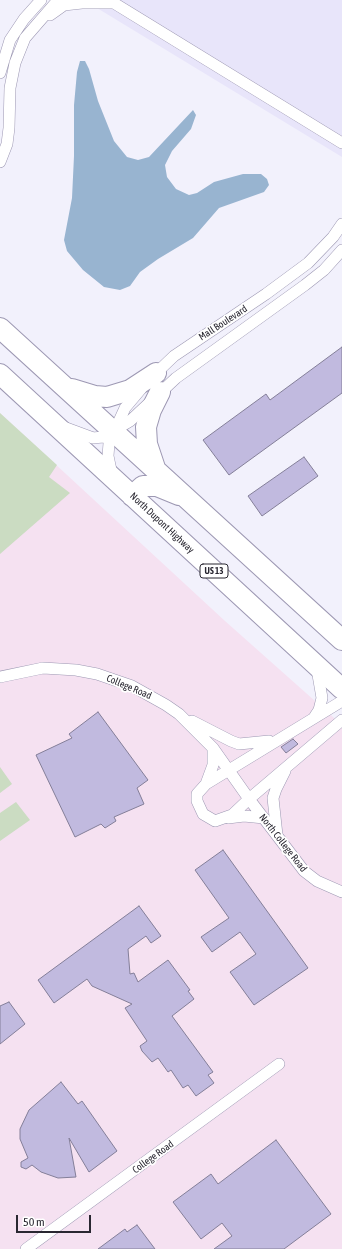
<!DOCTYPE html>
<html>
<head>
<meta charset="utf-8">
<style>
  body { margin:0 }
  #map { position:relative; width:342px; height:1249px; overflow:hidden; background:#f2f1fc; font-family:"Asap Condensed",sans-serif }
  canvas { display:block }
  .scale { position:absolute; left:16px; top:1215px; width:75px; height:18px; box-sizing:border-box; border:2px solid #292731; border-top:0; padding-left:5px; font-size:12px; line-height:14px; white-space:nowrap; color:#292731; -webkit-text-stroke:3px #fff; paint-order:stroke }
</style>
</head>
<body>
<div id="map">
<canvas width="342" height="1249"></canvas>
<div class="scale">50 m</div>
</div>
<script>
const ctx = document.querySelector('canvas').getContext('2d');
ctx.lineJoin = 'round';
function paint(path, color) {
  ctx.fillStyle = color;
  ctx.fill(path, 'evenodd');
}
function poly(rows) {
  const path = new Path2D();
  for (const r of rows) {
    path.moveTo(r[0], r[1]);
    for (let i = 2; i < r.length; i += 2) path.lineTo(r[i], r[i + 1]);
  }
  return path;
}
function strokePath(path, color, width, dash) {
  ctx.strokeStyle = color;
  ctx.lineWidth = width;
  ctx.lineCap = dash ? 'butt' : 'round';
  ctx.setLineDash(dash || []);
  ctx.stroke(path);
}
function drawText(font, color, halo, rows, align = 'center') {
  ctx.font = font + ' "Asap Condensed",sans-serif';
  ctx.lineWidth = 3.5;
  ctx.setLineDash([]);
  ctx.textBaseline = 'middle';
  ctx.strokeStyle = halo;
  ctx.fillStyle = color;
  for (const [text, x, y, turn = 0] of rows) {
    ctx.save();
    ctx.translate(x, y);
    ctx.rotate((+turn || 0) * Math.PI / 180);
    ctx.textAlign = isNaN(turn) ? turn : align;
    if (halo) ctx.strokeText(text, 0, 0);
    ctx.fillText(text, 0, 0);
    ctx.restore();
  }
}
paint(poly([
  [87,0,342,0,342,157,97,8]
]), '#e8e5fa');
paint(poly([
  [0,413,225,621,342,725,342,1249,0,1249]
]), '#f5e1f1');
paint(poly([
  [0,413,57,465,49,477,70,493,0,554],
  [0,767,12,784,0,793],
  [16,802,30,820,0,841,0,813]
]), '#cbdcc2');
paint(poly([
  [80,61,85,61,89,69,98,101,114,141,127,157,138,160,149,157,193,110,196,115,191,129,172,151,165,165,167,177,176,189,189,195,197,193,214,182,243,174,261,174,267,179,269,185,264,192,219,208,193,238,158,259,140,272,130,286,120,290,104,287,83,270,67,251,64,240,72,198,74,156,74,105,77,72]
]), '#98b4d0');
const building = poly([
  [342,347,342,393,229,475,203,440,266,394,270,400,342,347],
  [304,457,318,476,262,516,248,496,304,457],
  [98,712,148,780,137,788,144,804,114,817,116,821,105,828,101,824,75,837,36,755,72,738,69,734,98,712],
  [293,739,298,744,286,753,281,747,293,739],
  [223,850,308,968,254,1005,230,972,256,954,240,932,212,952,201,937,229,918,195,870,223,850],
  [139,906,161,936,151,943,146,936,128,949,130,974,134,973,138,982,168,960,190,990,188,991,194,999,172,1016,213,1072,208,1075,214,1083,196,1096,188,1085,183,1088,171,1070,168,1072,158,1058,152,1062,142,1051,140,1046,147,1041,125,1008,132,1004,92,986,87,979,54,1003,38,980,139,906],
  [9,1002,25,1024,0,1044,0,1006,9,1002],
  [61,1082,78,1104,82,1101,117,1151,89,1172,69,1138,76,1177,58,1178,41,1172,32,1165,26,1169,21,1167,21,1162,28,1158,20,1139,20,1129,29,1110,61,1082],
  [276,1140,331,1214,284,1249,214,1249,232,1236,222,1223,201,1239,173,1202,211,1174,218,1184,276,1140],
  [137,1225,155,1249,98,1249,125,1229,127,1232,137,1225]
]);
paint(building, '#c1badf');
strokePath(building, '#847f99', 1);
const street = poly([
  [109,0,342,143],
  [50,15,64,5,82,3,114,3],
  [0,73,10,40,24,19,41,0],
  [0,162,7,144,9,128,10,88,15,63,25,38,58,0],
  [152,377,174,356,266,294,308,263,333,237,342,224],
  [66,428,93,438,103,437,130,421,176,378,305,285,324,270,342,250],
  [112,475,108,456,109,443,125,408,141,389],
  [0,677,43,668,76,670,97,674,132,686,166,705,179,714,213,748,249,799,304,871,317,881,342,892],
  [342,701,206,784,197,794,197,801,203,814,215,821,232,815,249,799,342,720],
  [315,716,319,710,322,698,317,669],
  [192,721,231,741,239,744,269,741],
  [206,784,213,765,213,748],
  [228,818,244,816,264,818],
  [277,835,273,798,276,789,285,771],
  [26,1249,279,1064]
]);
const highway = poly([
  [0,328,342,640],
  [0,374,342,689],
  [72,389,95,396,107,397,130,390,156,373],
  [155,468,147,444,146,427,151,410,160,392],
  [132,496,143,486,157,486,179,495]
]);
strokePath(street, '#9d98b3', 12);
strokePath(highway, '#9d98b3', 22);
strokePath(street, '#fff', 11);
strokePath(highway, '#fff', 20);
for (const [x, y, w] of [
  [214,571,28]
]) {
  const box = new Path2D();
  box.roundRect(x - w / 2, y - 7, w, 14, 3);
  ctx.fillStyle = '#fff';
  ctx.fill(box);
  strokePath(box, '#292731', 1);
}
drawText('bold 9px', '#292731', null, [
  ["US 13",214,571]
]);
drawText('10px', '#292731', '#fff', [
  ["Mall Boulevard",223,323,-33],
  ["North Dupont Highway",162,523,43],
  ["College Road",129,687,23],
  ["North College Road",283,843,52],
  ["College Road",153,1157,-36]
]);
</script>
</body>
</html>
